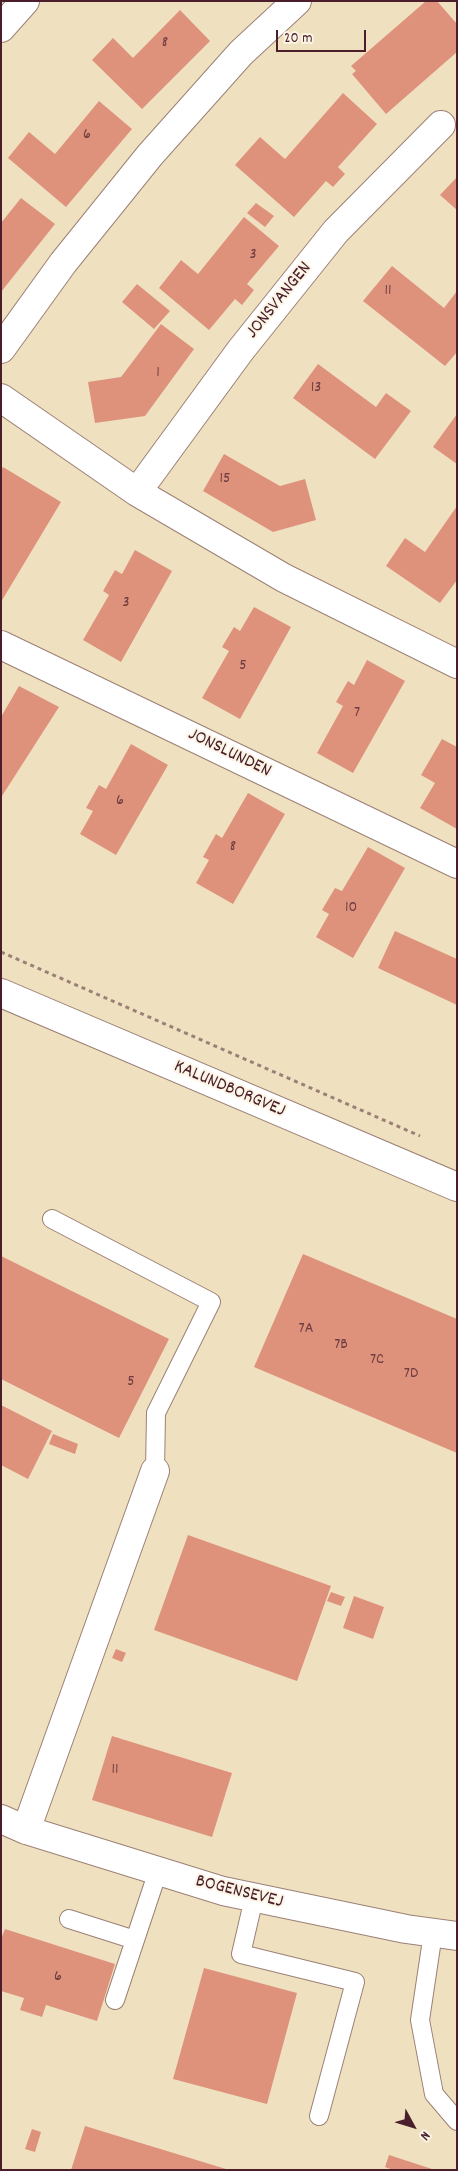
<!DOCTYPE html>
<html>
<head>
<meta charset="utf-8">
<style>
  body { margin:0 }
  #map { position:relative; width:458px; height:2171px; overflow:hidden; background:#efe1c0; font-family:Dekko,sans-serif }
  canvas { display:block }
  .frame { position:absolute; inset:0; border:2px solid #4a1f2b; pointer-events:none }
  .north { position:absolute; left:388px; top:2101px; width:50px; height:50px; -webkit-text-stroke:4px #fcf5e5; paint-order:stroke; rotate:129deg; font-size:14px; font-weight:700; line-height:20px; text-align:center; color:#4a1f2b }
  .north::after { content:''; display:block; margin:auto; width:18px; height:22px; background:#4a1f2b; clip-path:polygon(50% 0,100% 100%,50% 72%,0 100%) }
  .scale { position:absolute; left:276px; top:30px; width:90px; height:22px; box-sizing:border-box; border:2px solid #4a1f2b; border-top:0; padding-left:6px; font-size:15px; line-height:18px; white-space:nowrap; color:#4a1f2b; -webkit-text-stroke:4px #fcf5e5; paint-order:stroke }
</style>
</head>
<body>
<div id="map">
<canvas width="458" height="2171"></canvas>
<div class="frame"></div>
<div class="north">N</div>
<div class="scale">20 m</div>
</div>
<script>
const ctx = document.querySelector('canvas').getContext('2d');
ctx.lineJoin = 'round';
function paint(path, color) {
  ctx.fillStyle = color;
  ctx.fill(path, 'evenodd');
}
function poly(rows) {
  const path = new Path2D();
  for (const r of rows) {
    path.moveTo(r[0], r[1]);
    for (let i = 2; i < r.length; i += 2) path.lineTo(r[i], r[i + 1]);
  }
  return path;
}
function strokePath(path, color, width, dash) {
  ctx.strokeStyle = color;
  ctx.lineWidth = width;
  ctx.lineCap = dash ? 'butt' : 'round';
  ctx.setLineDash(dash || []);
  ctx.stroke(path);
}
function drawText(font, color, halo, rows, align = 'center') {
  ctx.font = font + ' Dekko,sans-serif';
  ctx.lineWidth = 4;
  ctx.setLineDash([]);
  ctx.textBaseline = 'middle';
  ctx.strokeStyle = halo;
  ctx.fillStyle = color;
  for (const [text, x, y, turn = 0] of rows) {
    ctx.save();
    ctx.translate(x, y);
    ctx.rotate((+turn || 0) * Math.PI / 180);
    ctx.textAlign = isNaN(turn) ? turn : align;
    if (halo) ctx.strokeText(text, 0, 0);
    ctx.fillText(text, 0, 0);
    ctx.restore();
  }
}
paint(poly([
  [426,1,437,1,457,24,457,52,386,114,352,74,356,71,351,66],
  [180,10,210,41,142,109,92,60,113,38,133,58],
  [343,93,377,124,338,167,345,174,333,187,326,181,294,217,235,165,260,137,285,159],
  [99,101,132,129,66,207,8,158,29,132,55,154],
  [457,177,457,210,440,195],
  [21,198,55,224,1,292,1,223],
  [256,203,274,216,265,227,247,213],
  [244,217,279,246,247,284,254,290,242,305,235,299,209,330,159,288,181,260,198,274],
  [392,266,444,308,457,291,457,352,445,366,363,301],
  [137,284,170,311,154,329,122,302],
  [161,324,194,349,145,416,95,423,88,382,121,377],
  [318,364,376,407,386,393,411,411,375,459,293,398],
  [457,414,457,464,433,447],
  [224,454,280,486,305,479,316,520,273,532,203,491],
  [3,467,61,502,1,602,1,470],
  [457,506,457,580,440,603,386,566,405,538,425,552],
  [135,550,172,571,121,662,83,640,109,595,103,591,115,570,122,574],
  [254,607,291,627,240,719,202,698,229,651,222,647,234,627,240,631],
  [367,660,405,681,353,773,317,753,343,706,336,702,348,681,354,685],
  [19,686,59,707,2,796,1,717],
  [442,739,457,747,457,829,420,808,435,783,421,775],
  [131,744,168,765,116,855,80,834,93,811,86,808,99,785,106,789],
  [248,793,285,814,233,904,196,883,209,860,203,857,216,834,222,838],
  [368,847,405,868,353,958,316,937,329,914,322,910,335,888,342,891],
  [395,931,457,959,457,1005,378,968],
  [303,1254,457,1319,457,1453,254,1367],
  [1,1256,169,1339,119,1438,1,1379],
  [1,1405,52,1431,28,1479,1,1465],
  [53,1434,78,1444,75,1454,49,1444],
  [188,1535,331,1586,297,1681,154,1630],
  [331,1592,345,1597,341,1606,327,1601],
  [354,1596,384,1607,373,1639,343,1628],
  [116,1649,126,1653,122,1662,112,1658],
  [112,1736,232,1773,212,1837,92,1800],
  [5,1929,115,1964,97,2021,46,2005,42,2017,20,2010,24,1998,1,1991,1,1939],
  [204,1968,297,1993,267,2104,173,2079],
  [85,2126,226,2169,226,2170,71,2170],
  [32,2129,41,2132,35,2152,25,2149],
  [389,2155,432,2169,432,2170,393,2170,385,2167]
]), '#de927c');
const lane = poly([
  [52,1219,211,1302,156,1413,155,1471],
  [254,1898,241,1954,355,1982,319,2116],
  [69,1919,135,1940],
  [433,1933,420,2020,434,2094,457,2121],
  [115,2000,158,1871]
]);
const street = poly([
  [1,28,25,1],
  [1,349,63,263,150,155,241,53,297,1],
  [1,398,137,492,284,578,457,664],
  [137,492,240,351,336,231,441,125],
  [1,645,457,864],
  [1,1819,26,1830,223,1891,406,1929,457,1936],
  [26,1830,155,1471]
]);
const secondary = poly([
  [1,993,457,1187]
]);
strokePath(lane, '#9c8076', 20);
strokePath(street, '#9c8076', 30);
strokePath(secondary, '#9c8076', 30);
strokePath(poly([
  [1,952,420,1136]
]), '#9c8076', 3, [4, 4]);
strokePath(lane, '#fff', 18);
strokePath(street, '#fff', 28);
strokePath(secondary, '#fff', 28);
drawText('16px', '#6f3c3f', null, [
  ["8",165,44],
  ["6",87,136],
  ["3",253,256],
  ["11",388,292],
  ["1",158,374],
  ["13",316,389],
  ["15",225,480],
  ["3",126,604],
  ["5",243,667],
  ["7",357,714],
  ["6",120,802],
  ["8",233,848],
  ["10",351,909],
  ["7A",306,1330],
  ["7B",341,1346],
  ["7C",377,1361],
  ["7D",411,1375],
  ["5",131,1383],
  ["11",115,1771],
  ["6",58,1978]
]);
drawText('19px', '#4a1f2b', '#fcf5e5', [
  ["JONSVANGEN",280,301,-51],
  ["JONSLUNDEN",229,754,26],
  ["KALUNDBORGVEJ",229,1090,23],
  ["BOGENSEVEJ",239,1893,14]
]);
</script>
</body>
</html>
